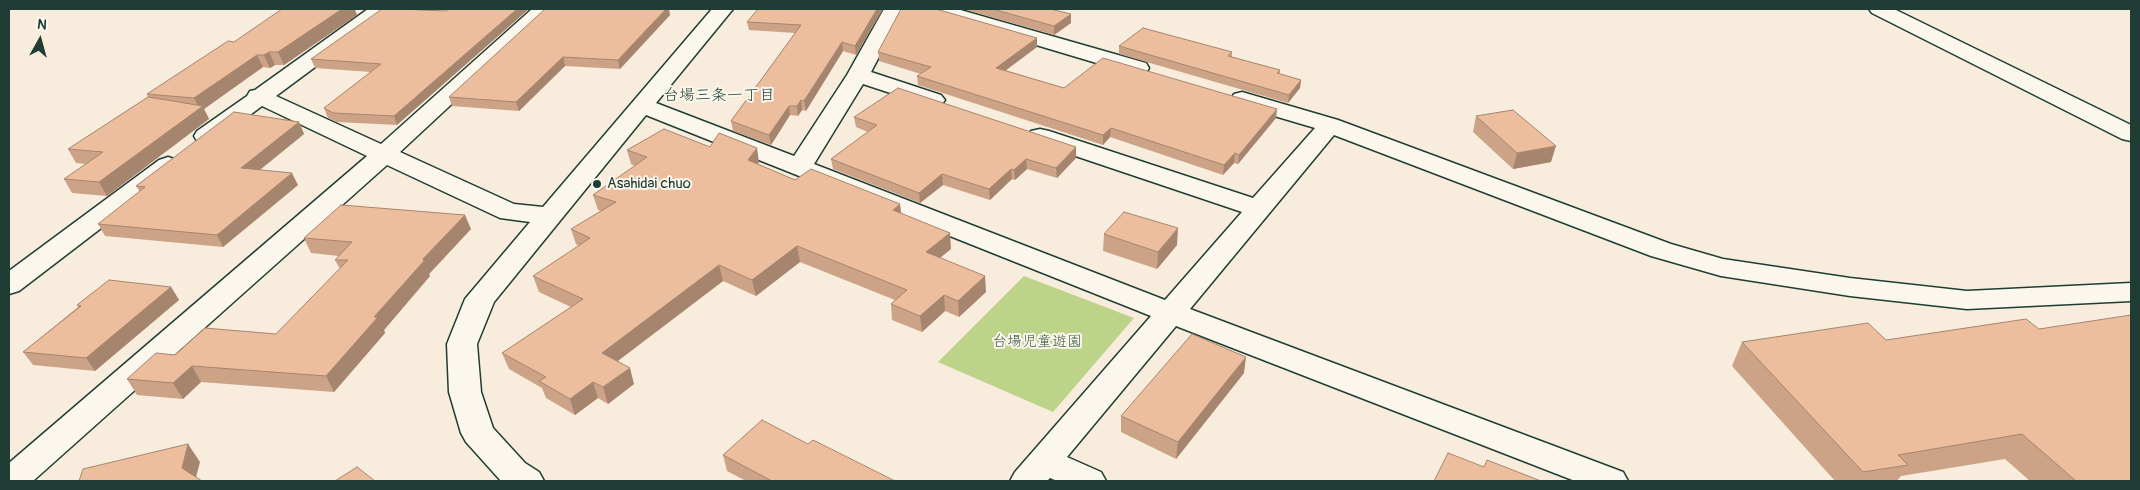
<!DOCTYPE html>
<html>
<head>
<meta charset="utf-8">
<style>
  body { margin:0 }
  #map { position:relative; width:2140px; height:490px; overflow:hidden; background:#f8ecdc; font-family:Pangolin,sans-serif }
  canvas { display:block }
  .frame { position:absolute; inset:0; border:10px solid #1f3d34; pointer-events:none }
  .north { position:absolute; left:15px; top:15px; width:50px; height:50px; -webkit-text-stroke:4px #fbf7ec; paint-order:stroke; rotate:7deg; font-size:14px; font-weight:700; line-height:20px; text-align:center; color:#1f3d34 }
  .north::after { content:''; display:block; margin:auto; width:18px; height:22px; background:#1f3d34; clip-path:polygon(50% 0,100% 100%,50% 72%,0 100%) }
</style>
</head>
<body>
<div id="map">
<canvas width="2140" height="490"></canvas>
<div class="frame"></div>
<div class="north">N</div>
</div>
<script>
const ctx = document.querySelector('canvas').getContext('2d');
ctx.lineJoin = 'round';
function paint(path, color) {
  ctx.fillStyle = color;
  ctx.fill(path, 'evenodd');
}
function poly(rows) {
  const path = new Path2D();
  for (const r of rows) {
    path.moveTo(r[0], r[1]);
    for (let i = 2; i < r.length; i += 2) path.lineTo(r[i], r[i + 1]);
  }
  return path;
}
function strokePath(path, color, width, dash) {
  ctx.strokeStyle = color;
  ctx.lineWidth = width;
  ctx.lineCap = dash ? 'butt' : 'round';
  ctx.setLineDash(dash || []);
  ctx.stroke(path);
}
function drawText(font, color, halo, rows, align = 'center') {
  ctx.font = font + ' Pangolin,"Klee One",sans-serif';
  ctx.lineWidth = 4;
  ctx.setLineDash([]);
  ctx.textBaseline = 'middle';
  ctx.strokeStyle = halo;
  ctx.fillStyle = color;
  for (const [text, x, y, turn = 0] of rows) {
    ctx.save();
    ctx.translate(x, y);
    ctx.rotate((+turn || 0) * Math.PI / 180);
    ctx.textAlign = isNaN(turn) ? turn : align;
    if (halo) ctx.strokeText(text, 0, 0);
    ctx.fillText(text, 0, 0);
    ctx.restore();
  }
}
paint(poly([
  [1024,276,1134,318,1053,412,938,362]
]), '#bdd389');
const minor = poly([
  [368,9,391,9,388,13,276,96,381,144,532,9,554,9,400,152,514,204,543,207,712,9,733,9,656,103,794,156,847,75,884,9,904,9,871,72,941,95,945,100,941,105,933,107,863,84,814,164,1165,300,1242,212,1031,141,1028,136,1031,131,1040,129,1049,131,1253,198,1315,128,1234,104,1231,99,1234,94,1242,92,1338,120,1671,244,1723,259,1850,278,1967,291,2131,283,2131,301,1967,309,1850,296,1721,276,1651,256,1334,135,1190,309,1623,472,1628,481,1575,481,1176,326,1067,457,1101,472,1106,481,1057,481,1050,478,1047,481,1010,481,1015,472,1151,316,646,115,494,302,477,344,481,392,493,428,525,463,539,472,544,481,501,481,466,442,461,433,449,392,447,344,465,299,530,222,500,218,387,165,33,481,9,481,9,463,367,156,262,106,215,141,206,143,197,141,194,136,197,131,247,96,250,91,255,90,368,9],
  [926,9,957,9,1146,63,1149,68,1146,73,1138,75,1130,73,929,13,926,9],
  [1869,9,1894,9,2131,125,2131,141,2122,139,1872,13,1869,9],
  [168,157,177,160,181,165,177,170,19,291,9,294,9,271,159,160,168,157]
]);
strokePath(minor, '#1f3d34', 3);
paint(minor, '#fbf7ec');
paint(poly([
  [883,9,856,55,843,51,806,111,802,110,798,116,790,115,771,145,733,131,731,121,795,33,749,30,747,22],
  [963,9,1050,9,1071,23,1054,35],
  [355,10,357,15,284,65,275,65,270,68,263,67,204,109,209,119,107,196,72,193,64,179,86,164,76,163,68,149,148,97,147,94,234,42],
  [446,11,397,125,337,122,328,118,324,108,371,72,315,68,311,59],
  [670,15,620,69,565,66,519,111,452,106,449,97],
  [1037,38,1037,47,1005,70,1064,88,1276,118,1238,164,1234,163,1223,175,1110,137,1103,145,918,85,917,76,921,74,879,61,878,52],
  [1119,46,1232,52,1232,57,1280,70,1280,74,1301,80,1300,88,1288,103,1119,54],
  [1476,116,1551,162,1513,169,1473,132],
  [854,117,1076,147,1076,158,1057,178,1027,169,1015,180,1012,179,990,200,943,185,920,203,833,169,831,159,868,132,856,127],
  [299,122,304,134,260,170,298,185,223,247,105,236,98,224,140,192,136,186],
  [710,147,759,162,758,164,795,180,901,213,951,249,940,258,986,292,959,317,945,311,922,332,892,320,891,304,895,300,800,262,756,296,723,281,618,361,634,384,608,404,598,398,575,415,546,398,542,388,509,369,502,353,571,307,539,292,533,276,579,246,576,244,571,229,601,211,598,210,593,195,635,166,631,164,627,150],
  [471,229,429,274,430,276,384,330,385,333,334,392,201,382,183,399,137,395,127,379,175,355,276,334,340,269,335,260,339,256,311,253,304,238],
  [1104,234,1177,245,1157,269,1103,251],
  [171,287,179,300,95,371,33,365,23,352,78,307,77,305],
  [1886,340,2131,481,2030,481,2005,459,1901,476,1897,481,1835,481,1732,366,1742,342],
  [1244,373,1176,459,1121,432,1121,416],
  [808,444,895,481,746,481,727,471,723,455]
]), '#cca387');
paint(poly([
  [342,9,357,9,355,10,357,15,284,65,278,52],
  [517,9,529,9,397,125,394,116],
  [666,9,669,9,670,15,620,69,618,60],
  [877,9,883,9,856,55,855,46],
  [1071,14,1071,23,1054,35,1054,26],
  [1037,38,1037,47,997,77,996,68],
  [842,42,843,51,806,111,804,101],
  [269,52,275,65,270,68,264,55],
  [257,55,263,67,204,109,209,119,107,196,99,182,199,108,194,98],
  [563,57,565,66,519,111,516,102],
  [1301,80,1300,88,1288,103,1289,95],
  [801,100,802,110,798,116,797,106],
  [789,106,790,115,771,145,769,135],
  [1277,109,1276,118,1238,164,1239,155],
  [299,122,304,134,247,180,241,168],
  [1111,128,1110,137,1103,145,1103,135],
  [1556,146,1551,162,1513,169,1517,153],
  [1076,147,1076,158,1057,178,1056,168],
  [757,148,759,162,751,175,748,160],
  [1235,153,1234,163,1223,175,1224,165],
  [1026,159,1027,169,1015,180,1014,170],
  [1011,169,1012,179,990,200,989,189],
  [292,173,298,185,223,247,217,235],
  [942,174,943,185,920,203,919,193],
  [900,204,902,219,893,210],
  [465,215,471,229,429,274,430,276,384,330,385,333,334,392,326,376,374,317,423,259],
  [1178,228,1177,245,1157,269,1158,252],
  [950,233,951,249,927,268,926,252],
  [797,246,800,262,756,296,752,280],
  [719,265,723,281,607,369,602,353],
  [985,276,986,292,959,317,958,301],
  [171,287,179,300,95,371,86,358],
  [944,295,945,311,922,332,920,316],
  [1246,357,1244,373,1176,459,1178,442],
  [192,366,201,382,183,399,173,383],
  [630,368,634,384,608,404,603,387],
  [593,382,598,398,575,415,570,399],
  [188,444,200,462,195,481,182,468]
]), '#a6856e');
const building = poly([
  [282,9,342,9,278,52,269,52,264,55,257,55,194,98,147,94,228,41,234,42,282,9],
  [382,9,399,9,446,11,449,9,517,9,394,116,333,113,324,108,381,64,311,59,382,9],
  [545,9,666,9,618,60,563,57,516,102,449,97,545,9],
  [758,9,877,9,855,46,842,42,804,101,801,100,797,106,789,106,769,135,731,121,801,25,747,22,758,9],
  [901,9,936,9,1037,38,996,68,1064,88,1103,58,1277,109,1239,155,1235,153,1224,165,1111,128,1103,135,917,76,931,67,878,52,901,9],
  [992,9,1050,9,1071,14,1054,26,992,9],
  [1143,28,1232,52,1228,56,1280,70,1277,73,1301,80,1289,95,1119,46,1143,28],
  [898,88,1076,147,1056,168,1026,159,1014,170,1011,169,989,189,942,174,919,193,831,159,877,125,854,117,898,88],
  [148,97,203,106,99,182,64,179,103,152,68,149,148,97],
  [1513,110,1556,146,1517,153,1476,116,1513,110],
  [234,112,299,122,241,168,292,173,217,235,98,224,145,187,136,186,234,112],
  [664,129,710,147,719,133,757,148,748,160,795,180,811,169,900,204,893,210,950,233,926,252,985,276,958,301,944,295,920,316,891,304,907,290,797,246,752,280,719,265,602,353,630,368,603,387,593,382,570,399,539,381,546,377,502,353,583,299,533,276,590,238,571,229,616,202,593,195,647,157,627,150,664,129],
  [341,205,465,215,423,259,424,261,374,317,378,317,326,376,192,366,173,383,127,379,156,353,175,355,205,328,276,334,348,260,335,260,352,242,304,238,341,205],
  [1124,212,1178,228,1158,252,1104,234,1124,212],
  [109,280,171,287,86,358,23,352,81,306,77,305,109,280],
  [2131,315,2131,481,2076,481,2022,434,1898,455,1908,465,1863,472,1742,342,1868,323,1886,340,2026,319,2039,329,2131,315],
  [1192,334,1246,357,1178,442,1121,416,1192,334],
  [762,420,808,444,813,440,895,481,772,481,723,455,762,420],
  [188,444,182,468,202,481,79,481,83,469,188,444],
  [1448,453,1484,467,1487,460,1541,481,1434,481,1448,453],
  [357,467,375,481,335,481,357,467]
]);
paint(building, '#edbe9d');
strokePath(building, '#a6856e', 1);
for (const [x, y, r, color] of [
  [597,184,5,"#1f3d34"]
]) {
  const dot = new Path2D();
  dot.arc(x, y, r, 0, 2 * Math.PI);
  ctx.fillStyle = color;
  ctx.fill(dot);
  strokePath(dot, '#fbf7ec', 2);
}
drawText('15px', '#1f3d34', '#fbf7ec', [
  ["Asahidai chuo",607,184]
], 'left');
drawText('15px', '#3f5b45', '#fbf7ec', [
  ["台場児童遊園",1037,342]
]);
drawText('16px', '#1f3d34', '#fbf7ec', [
  ["台場三条一丁目",719,96]
]);
</script>
</body>
</html>
